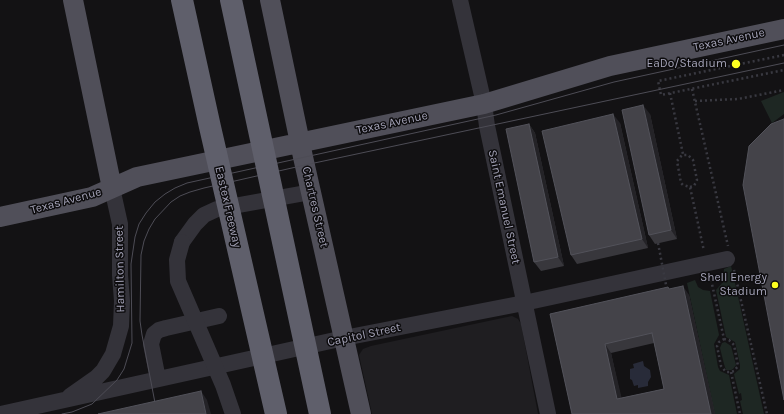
<!DOCTYPE html>
<html>
<head>
<meta charset="utf-8">
<style>
  body { margin:0 }
  canvas { display:block; background:#131214 }
</style>
</head>
<body>
<canvas width="784" height="414"></canvas>
<script>
const ctx = document.querySelector('canvas').getContext('2d');
ctx.lineJoin = 'round';
function paint(path, color) {
  ctx.fillStyle = color;
  ctx.fill(path, 'evenodd');
}
function poly(rows) {
  const path = new Path2D();
  for (const r of rows) {
    path.moveTo(r[0], r[1]);
    for (let i = 2; i < r.length; i += 2) path.lineTo(r[i], r[i + 1]);
  }
  return path;
}
function strokePath(path, color, width, dash) {
  ctx.strokeStyle = color;
  ctx.lineWidth = width;
  ctx.lineCap = dash ? 'butt' : 'round';
  ctx.setLineDash(dash || []);
  ctx.stroke(path);
}
function drawText(font, color, halo, rows, align = 'center') {
  ctx.font = font + ' Karla,sans-serif';
  ctx.lineWidth = 3;
  ctx.setLineDash([]);
  ctx.textBaseline = 'middle';
  ctx.strokeStyle = halo;
  ctx.fillStyle = color;
  for (const [text, x, y, turn = 0] of rows) {
    ctx.save();
    ctx.translate(x, y);
    ctx.rotate((+turn || 0) * Math.PI / 180);
    ctx.textAlign = isNaN(turn) ? turn : align;
    if (halo) ctx.strokeText(text, 0, 0);
    ctx.fillText(text, 0, 0);
    ctx.restore();
  }
}
paint(poly([
  [512,316,518,319,521,324,538,414,372,414,359,355,363,349,371,346]
]), '#1f1e21');
paint(poly([
  [784,92,784,114,772,123,761,101],
  [731,266,737,292,764,414,743,414,740,401,742,400,741,393,739,394,734,374,740,369,740,365,735,342,726,337,716,290,723,282,724,269],
  [695,280,698,287,703,290,710,291,719,335,714,344,718,367,720,371,729,375,737,414,715,414,687,283],
  [725,342,731,346,736,365,733,369,731,370,726,370,724,364,720,348,722,343]
]), '#1e2723');
paint(poly([
  [643,361,644,366,650,370,651,377,648,382,648,386,638,388,638,385,634,386,632,380,630,379,630,369,634,368,633,364]
]), '#282b39');
strokePath(poly([
  [784,55,658,81,661,95,784,70],
  [692,89,728,246],
  [670,93,683,154],
  [695,101,738,99,784,90],
  [690,187,694,186,697,180,693,160,688,155,682,155,677,161,681,183,683,185,690,187,704,251],
  [734,270,767,414],
  [710,275,724,339],
  [724,339,729,340,734,345,738,366,734,371,731,372,726,372,721,366,717,346,719,342,724,339],
  [731,372,740,414]
]), '#393941', 2.5, [2, 3]);
strokePath(poly([
  [460,0,484,104,487,126,548,414],
  [182,242,195,224,204,215,217,209,311,192],
  [158,379,151,344,154,334,159,330,166,328,219,316],
  [70,396,97,377,103,371,113,354,121,326,122,301,120,275,120,224,112,188],
  [1,414,344,338,524,303,727,259]
]), '#34333a', 16);
strokePath(poly([
  [73,0,112,188],
  [270,0,303,157,361,414],
  [0,217,92,197,137,177,484,104,610,66,784,29]
]), '#504f59', 20);
strokePath(poly([
  [156,408,142,335,140,321,141,255,144,241,149,229,155,219,171,202,180,196,190,192,204,188,305,165,784,63],
  [62,414,72,412,92,404,117,380,124,369,132,343,131,264,135,237,139,224,146,213,155,202,165,194,175,188,187,183,496,115,614,82,784,45]
]), '#4d4c55', 1);
strokePath(poly([
  [658,243,667,290]
]), '#393941', 2.5, [2, 3]);
strokePath(poly([
  [182,242,177,260,178,281,223,385,233,414]
]), '#34333a', 16);
strokePath(poly([
  [182,0,210,127,276,414],
  [231,0,320,414]
]), '#5f5f6b', 22);
paint(poly([
  [650,114,677,239,655,244,649,235],
  [620,123,648,248,577,264,571,255],
  [529,124,535,133,564,266,541,271,534,262],
  [668,287,669,289,689,295,715,414,572,414,550,314],
  [654,343,664,389,621,398,611,353]
]), '#38373c');
paint(poly([
  [643,105,650,114,677,239,671,230],
  [613,114,620,123,648,248,642,239],
  [529,124,535,133,564,266,558,257],
  [683,286,689,295,715,414,711,414],
  [605,344,611,353,624,408,617,399],
  [201,391,207,400,211,414,206,414]
]), '#242327');
const building = poly([
  [643,105,671,230,649,235,622,110,643,105],
  [613,114,642,239,571,255,542,131,613,114],
  [784,119,784,400,743,185,749,146,771,124,784,119],
  [529,124,558,257,534,262,506,129,529,124],
  [683,286,711,414,572,414,550,314,668,287,669,289,683,286],
  [652,333,664,389,617,399,605,344,652,333],
  [201,391,206,414,98,414,201,391]
]);
paint(building, '#444349');
strokePath(building, '#52525a', 1);
for (const [x, y, r, color] of [
  [736,64,5,"#fdff20"],
  [775,285,4,"#fdff20"]
]) {
  const dot = new Path2D();
  dot.arc(x, y, r, 0, 2 * Math.PI);
  ctx.fillStyle = color;
  ctx.fill(dot);
  strokePath(dot, '#0e0d0f', 1.5);
}
drawText('12px', '#a3a2b6', '#0e0d0f', [
  ["Texas Avenue",729,40,-12],
  ["Texas Avenue",392,123,-12],
  ["Texas Avenue",66,201,-15],
  ["Eastex Freeway",228,207,77],
  ["Chartres Street",315,207,77],
  ["Saint Emanuel Street",504,207,78],
  ["Hamilton Street",120,269,-91],
  ["Capitol Street",364,335,-12]
]);
drawText('12px', '#a3a2b6', '#0e0d0f', [
  ["EaDo/Stadium",727,64],
  ["Shell Energy",767,278],
  ["Stadium",767,292]
], 'right');
</script>
</body>
</html>
